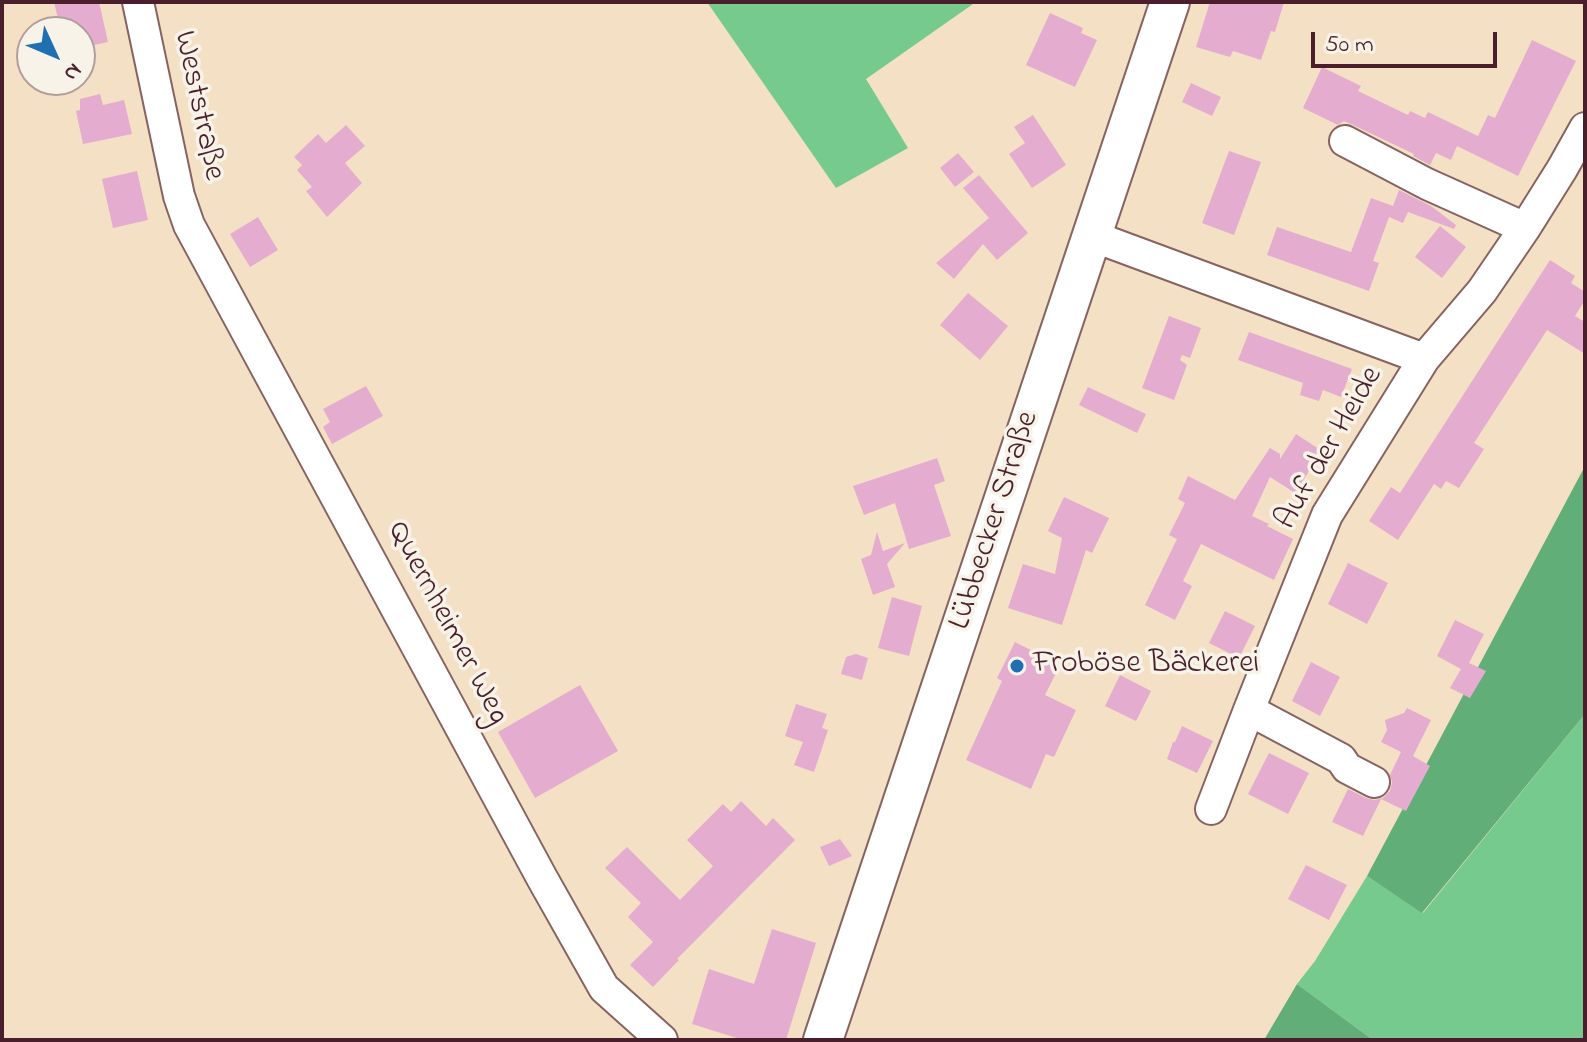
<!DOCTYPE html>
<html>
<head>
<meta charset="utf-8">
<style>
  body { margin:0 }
  #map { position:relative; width:1587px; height:1042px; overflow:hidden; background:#f4e0c5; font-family:"Indie Flower",sans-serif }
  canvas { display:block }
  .frame { position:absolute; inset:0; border:4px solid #4a1f2b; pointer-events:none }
  .north { position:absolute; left:16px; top:16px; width:80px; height:80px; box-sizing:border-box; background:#f7f3e8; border:2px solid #b29e9c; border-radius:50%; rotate:134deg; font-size:22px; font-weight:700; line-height:32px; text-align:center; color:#4a1f2b }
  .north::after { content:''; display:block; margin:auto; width:28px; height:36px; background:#1f6fb2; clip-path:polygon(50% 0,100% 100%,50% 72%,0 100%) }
  .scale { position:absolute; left:1311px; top:32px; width:186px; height:36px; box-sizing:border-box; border:4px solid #4a1f2b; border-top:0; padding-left:10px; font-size:24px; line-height:28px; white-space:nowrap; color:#4a1f2b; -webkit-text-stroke:6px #f7f3e8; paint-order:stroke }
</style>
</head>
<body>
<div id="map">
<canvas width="1587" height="1042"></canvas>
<div class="frame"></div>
<div class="north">N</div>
<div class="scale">50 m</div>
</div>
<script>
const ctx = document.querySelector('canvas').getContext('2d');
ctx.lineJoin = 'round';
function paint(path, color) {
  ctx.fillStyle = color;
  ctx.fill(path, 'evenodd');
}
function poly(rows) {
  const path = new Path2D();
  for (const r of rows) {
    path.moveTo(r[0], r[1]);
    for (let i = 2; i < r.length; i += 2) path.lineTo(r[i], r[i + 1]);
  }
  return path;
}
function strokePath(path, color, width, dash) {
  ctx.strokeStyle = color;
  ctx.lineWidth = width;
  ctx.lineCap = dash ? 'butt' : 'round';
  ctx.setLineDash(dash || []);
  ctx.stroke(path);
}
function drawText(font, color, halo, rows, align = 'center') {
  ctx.font = font + ' "Indie Flower",sans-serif';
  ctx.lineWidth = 7;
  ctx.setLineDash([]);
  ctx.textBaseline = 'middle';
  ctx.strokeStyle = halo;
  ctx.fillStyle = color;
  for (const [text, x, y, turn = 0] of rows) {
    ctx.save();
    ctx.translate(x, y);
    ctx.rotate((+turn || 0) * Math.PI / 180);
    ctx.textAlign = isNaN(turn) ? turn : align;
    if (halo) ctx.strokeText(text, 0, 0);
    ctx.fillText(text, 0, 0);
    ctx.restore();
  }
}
paint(poly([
  [707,2,972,2,973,4,866,79,908,148,836,188],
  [1585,714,1585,1040,1373,1040,1297,984,1315,961,1367,876,1423,913]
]), '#77ca8d');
paint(poly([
  [1585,466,1585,714,1422,913,1367,876],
  [1297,984,1373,1040,1264,1040]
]), '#61ae78');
paint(poly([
  [54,2,99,2,108,42,80,48,80,32,61,32],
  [1210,2,1284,2,1275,32,1271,31,1261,60,1233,51,1230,57,1196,47],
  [1050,13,1083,28,1081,33,1097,40,1075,87,1026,65],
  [1532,40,1576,61,1518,176,1457,146,1451,160,1436,153,1430,165,1413,156,1414,154,1353,125,1344,121,1338,125,1303,108,1322,67,1361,86,1358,91,1408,115,1410,111,1425,118,1428,112,1478,136,1488,115,1495,118],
  [1191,83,1221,97,1212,116,1182,102],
  [100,94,103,105,124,100,132,134,83,144,76,111,80,110,80,99],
  [1033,115,1066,165,1032,188,1009,154,1025,143,1014,127],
  [346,125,365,146,345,163,362,183,327,217,306,191,312,187,297,170,302,165,294,157,318,134,326,143],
  [1229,151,1261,162,1234,235,1202,223],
  [958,153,974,172,955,187,940,168],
  [137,171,148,220,113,228,102,179],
  [979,175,1028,233,997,260,983,244,954,279,936,263,989,218,963,188],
  [1399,190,1431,206,1456,225,1454,229,1408,212,1403,223,1389,217,1373,261,1379,263,1369,291,1267,255,1277,227,1351,252,1371,198,1393,206],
  [258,217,278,250,250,267,230,234],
  [1440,226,1466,247,1442,278,1415,257],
  [1550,260,1575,276,1571,283,1585,292,1585,300,1575,316,1585,322,1585,354,1547,330,1474,443,1484,449,1459,488,1446,481,1441,489,1434,484,1398,540,1369,521,1391,487,1400,493],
  [968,293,1008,326,980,360,940,325],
  [1169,316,1201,328,1190,358,1182,355,1180,360,1187,365,1174,400,1142,388],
  [1249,332,1352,369,1341,397,1323,390,1319,401,1300,395,1303,383,1238,360],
  [366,386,383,416,332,444,323,427,330,422,323,409],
  [1088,387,1146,414,1137,433,1079,405],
  [1296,434,1322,451,1295,493,1270,477,1252,516,1269,524,1267,526,1293,539,1274,580,1201,544,1183,581,1192,586,1175,620,1145,605,1177,539,1169,535,1185,503,1178,499,1188,476,1235,500,1270,448,1280,454,1280,459],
  [937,458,945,481,934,485,951,536,909,549,895,503,864,515,853,486],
  [1064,497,1109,518,1092,553,1086,550,1062,625,1008,608,1023,564,1055,574,1062,538,1048,531],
  [877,532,883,551,905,543,887,564,895,587,873,595,861,559,871,555],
  [1348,563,1388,583,1367,624,1328,604],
  [892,597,922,606,909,656,878,648],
  [1225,611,1255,626,1239,658,1209,643],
  [1455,620,1484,634,1469,663,1486,671,1470,698,1450,688,1461,669,1437,656],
  [1015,642,1060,665,1045,695,1076,710,1054,757,1046,754,1031,789,966,760,1002,681,997,678],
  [856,654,868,658,862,680,841,674,846,657],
  [1311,662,1340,677,1320,716,1292,701],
  [1120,675,1151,691,1136,721,1105,706],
  [580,685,618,751,535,798,498,732],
  [796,704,827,714,822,728,828,730,814,772,794,765,803,742,785,736],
  [1407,708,1431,720,1413,756,1430,766,1406,811,1381,799,1363,836,1332,822,1348,789,1366,798,1374,800,1383,798,1390,791,1392,782,1390,775,1401,752,1381,742,1387,730,1385,720,1404,713],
  [1182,726,1213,741,1197,773,1167,759,1173,742,1175,742],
  [1269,753,1309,773,1288,814,1248,794],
  [741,801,766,826,773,818,795,840,677,959,679,960,653,987,630,965,653,942,628,917,641,903,605,868,627,847,680,900,713,866,687,840,723,804,731,812],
  [840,839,852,856,829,866,820,847],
  [1306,865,1347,885,1329,920,1288,899],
  [772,929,816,943,786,1040,743,1040,692,1024,709,969,754,984]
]), '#e4adcf');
const minor = poly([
  [138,2,179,196,189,225,542,878,604,988,662,1040],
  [1345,141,1427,184,1525,228],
  [1092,236,1424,359],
  [1249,710,1341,759,1347,768,1374,782],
  [1211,809,1249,710,1327,515,1424,359,1482,291,1525,228,1562,169,1585,128]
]);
const major = poly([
  [823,1040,1170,2]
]);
strokePath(minor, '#866361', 34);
strokePath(major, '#866361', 42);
strokePath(minor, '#fff', 30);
strokePath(major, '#fff', 38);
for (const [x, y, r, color] of [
  [1017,666,8,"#1f6fb2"]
]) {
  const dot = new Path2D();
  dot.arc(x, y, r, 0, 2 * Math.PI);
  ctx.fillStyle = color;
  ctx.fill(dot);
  strokePath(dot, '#f7f3e8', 3);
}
drawText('32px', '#4a1f2b', '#f7f3e8', [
  ["Weststraße",197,106,78],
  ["Auf der Heide",1331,449,-60],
  ["Lübbecker Straße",996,521,-72],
  ["Quernheimer Weg",446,624,62]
]);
drawText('32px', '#4a1f2b', '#f7f3e8', [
  ["Froböse Bäckerei",1033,666]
], 'left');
</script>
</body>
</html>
